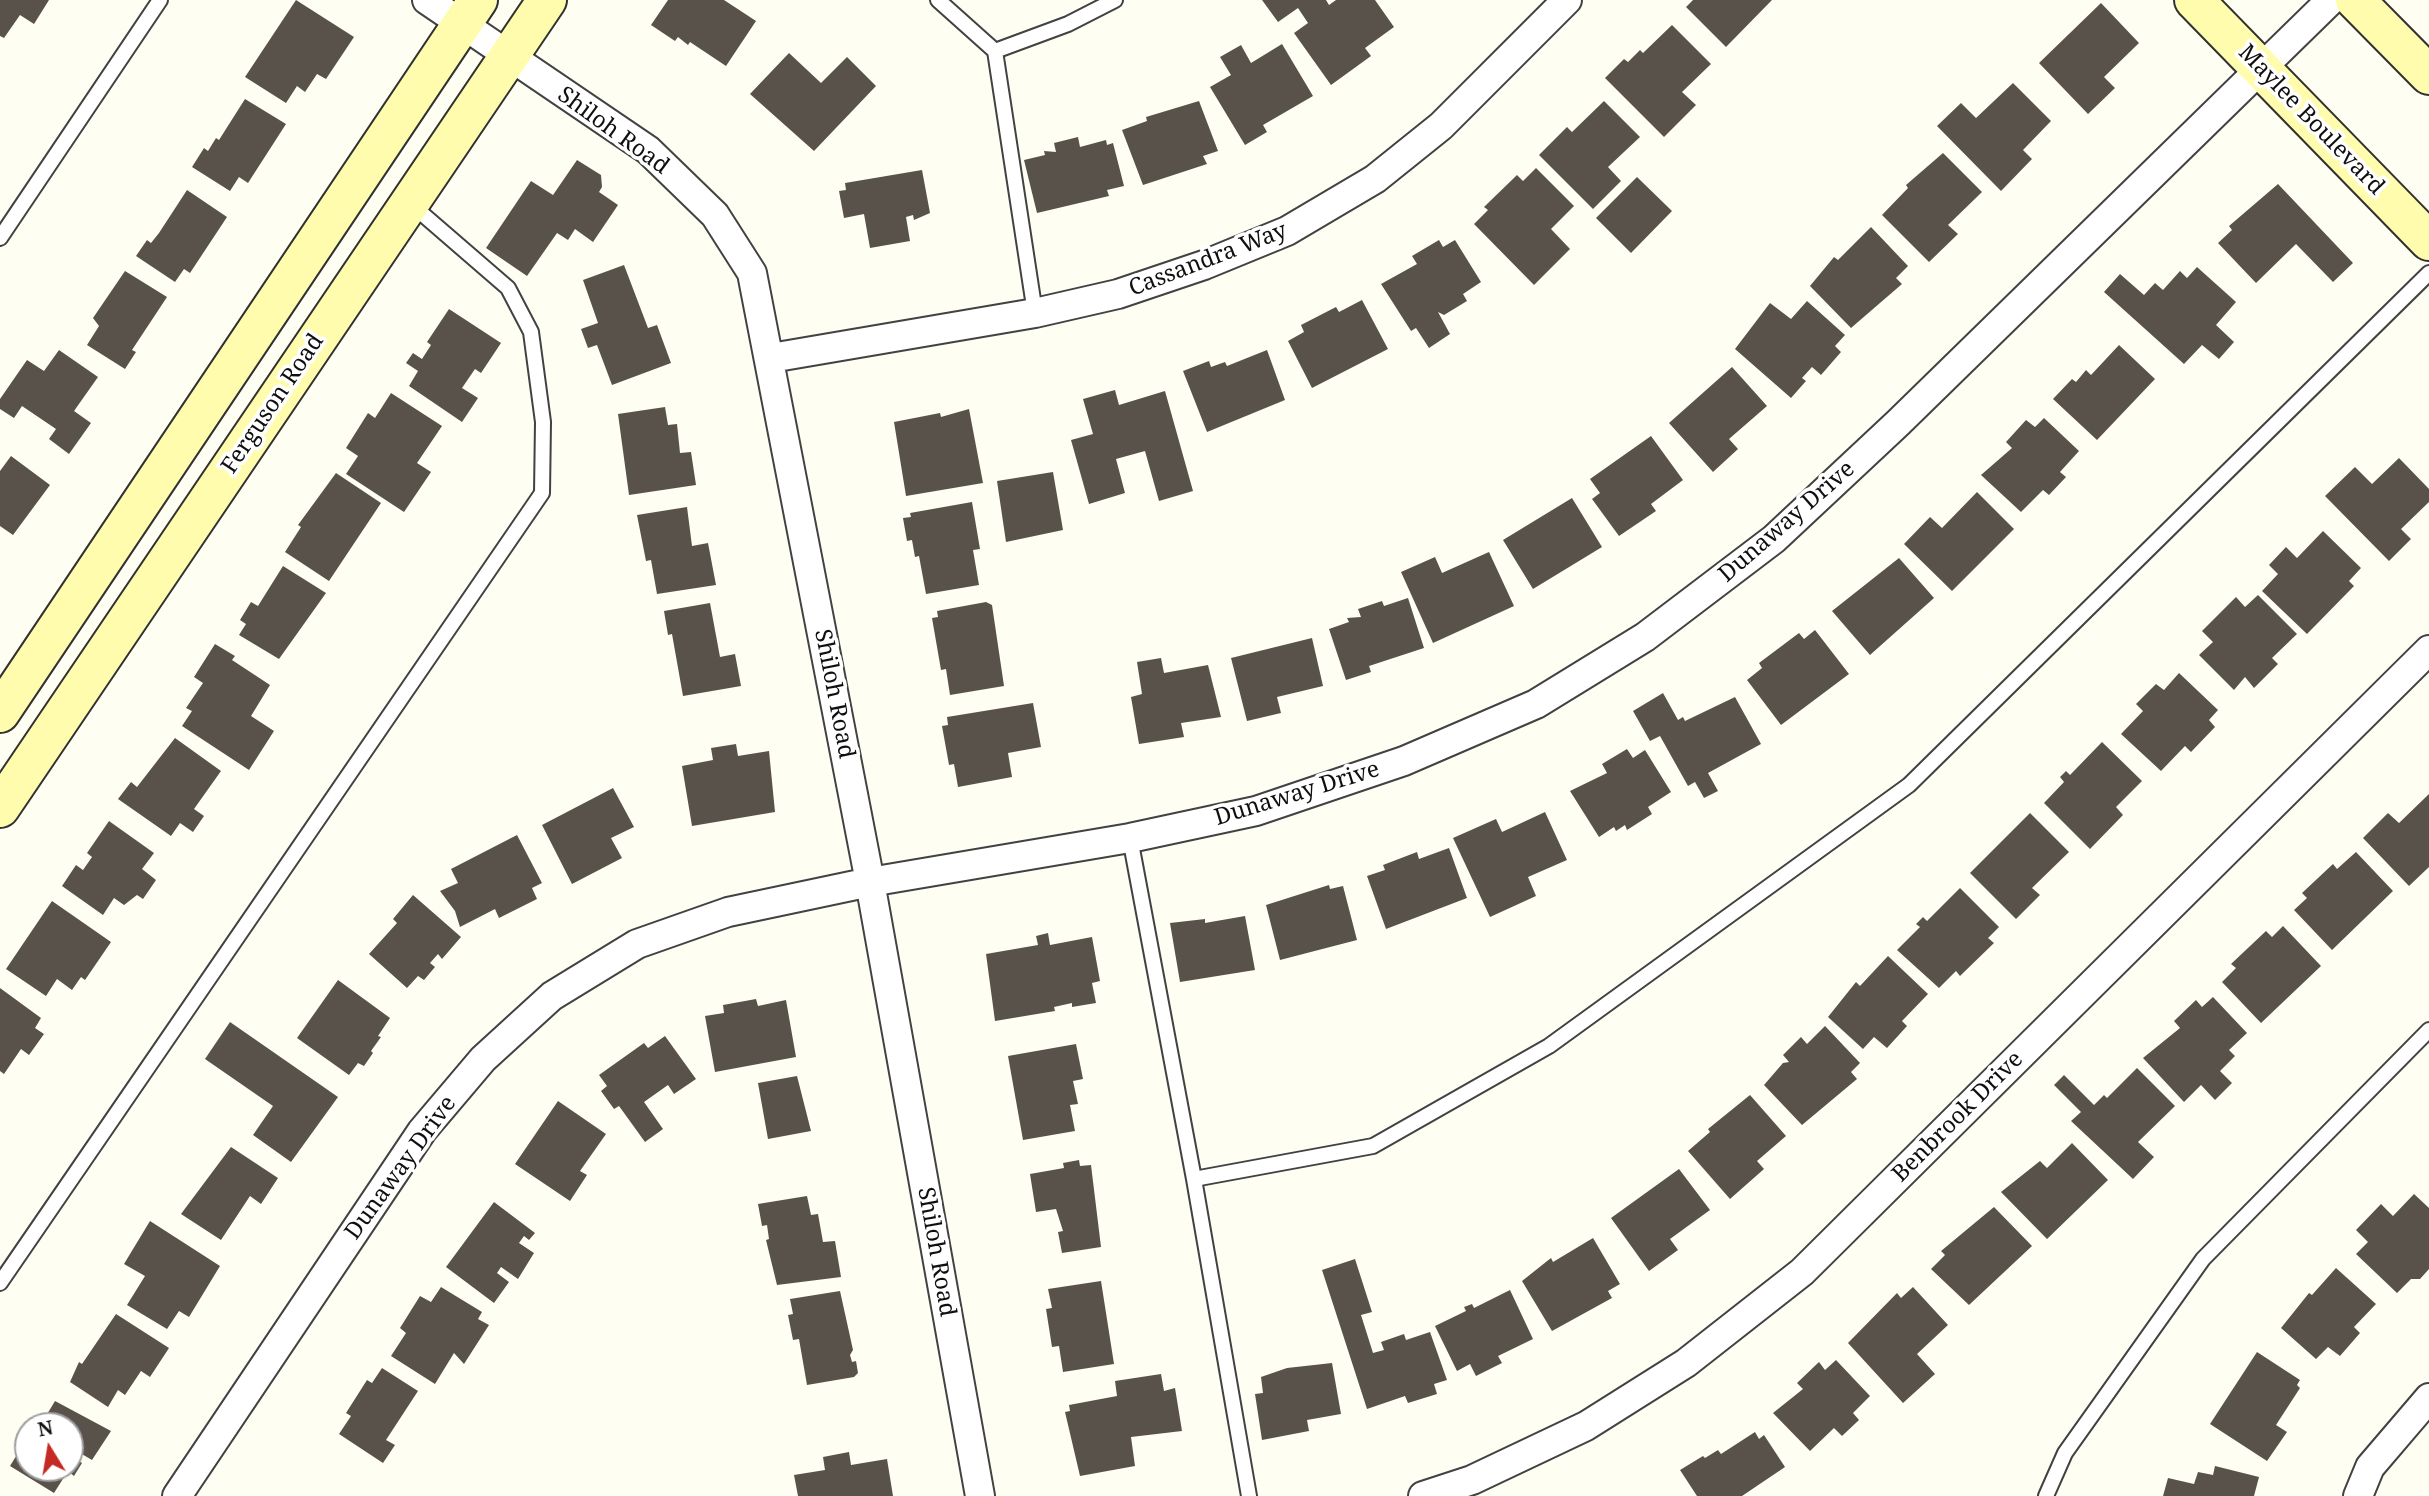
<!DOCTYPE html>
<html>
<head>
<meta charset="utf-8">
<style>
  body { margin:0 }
  #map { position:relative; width:2429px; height:1496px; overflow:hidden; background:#fffef2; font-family:"Noto Serif",serif }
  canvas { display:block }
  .north { position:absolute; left:14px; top:1412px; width:70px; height:70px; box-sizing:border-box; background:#fff; border:2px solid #9f9f9f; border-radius:50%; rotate:349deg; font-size:19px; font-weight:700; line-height:28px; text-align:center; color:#0f0f0f }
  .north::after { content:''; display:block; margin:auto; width:24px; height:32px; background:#c42923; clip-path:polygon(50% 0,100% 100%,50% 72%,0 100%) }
</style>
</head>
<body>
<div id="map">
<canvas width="2429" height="1496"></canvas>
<div class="north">N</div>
</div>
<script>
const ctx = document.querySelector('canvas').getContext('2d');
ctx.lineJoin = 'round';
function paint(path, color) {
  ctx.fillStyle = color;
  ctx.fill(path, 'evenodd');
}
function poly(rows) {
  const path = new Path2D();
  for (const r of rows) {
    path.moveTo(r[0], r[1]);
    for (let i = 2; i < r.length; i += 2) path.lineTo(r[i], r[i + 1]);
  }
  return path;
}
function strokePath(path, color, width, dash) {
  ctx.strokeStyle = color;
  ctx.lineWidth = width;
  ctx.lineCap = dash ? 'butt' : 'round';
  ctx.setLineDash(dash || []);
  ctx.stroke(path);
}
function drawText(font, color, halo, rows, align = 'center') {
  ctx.font = font + ' "Noto Serif",serif';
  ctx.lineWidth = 7;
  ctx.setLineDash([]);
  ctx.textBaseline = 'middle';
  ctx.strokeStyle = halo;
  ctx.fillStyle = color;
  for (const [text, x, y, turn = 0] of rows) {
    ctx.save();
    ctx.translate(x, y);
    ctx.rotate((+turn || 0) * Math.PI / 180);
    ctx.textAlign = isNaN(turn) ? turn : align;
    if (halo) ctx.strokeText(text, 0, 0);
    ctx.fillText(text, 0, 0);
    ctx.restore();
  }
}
paint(poly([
  [0,0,49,0,34,24,20,15,4,38,0,36],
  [296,0,354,37,326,79,317,74,305,92,297,86,286,103,245,77],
  [668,0,724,0,756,21,726,66,690,42,688,45,678,37,675,41,651,25],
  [1262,0,1326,0,1329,5,1336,0,1375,0,1394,27,1365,48,1371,56,1331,85,1294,33,1308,23,1298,8,1278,22],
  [1693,0,1772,0,1726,47,1686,7],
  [2101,3,2139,43,2104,77,2115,88,2088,114,2039,63],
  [1672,25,1711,64,1682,92,1696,105,1664,137,1605,78,1624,59,1628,62,1640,50,1643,53],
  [1282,44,1313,96,1263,125,1267,132,1245,145,1210,87,1231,75,1220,57,1241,45,1251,63],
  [789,53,821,83,847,57,876,86,814,151,750,94],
  [2013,83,2051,121,2023,150,2032,159,2001,191,1937,126,1961,103,1976,118],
  [245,99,286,124,248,183,239,177,230,191,192,167,204,148,208,151,216,138,219,140],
  [1199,101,1218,151,1203,156,1207,164,1143,185,1122,130,1147,121,1146,117],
  [1604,101,1640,137,1608,167,1621,181,1593,209,1539,155,1567,127,1572,132],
  [1078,137,1080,147,1106,140,1107,145,1113,143,1124,186,1107,190,1109,196,1037,213,1024,160,1045,155,1044,151,1056,152,1054,143],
  [1943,153,1982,192,1948,225,1958,234,1929,262,1882,215,1908,188,1906,185],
  [577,160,601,175,602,187,599,192,618,205,593,242,575,229,568,240,557,233,527,276,486,248,531,181,553,195],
  [1536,168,1574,206,1551,229,1570,249,1534,285,1474,224,1488,210,1484,207,1517,175,1523,181],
  [922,170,930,213,914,220,913,215,906,217,910,241,870,248,864,214,844,218,839,191,846,190,845,183],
  [1637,177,1672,211,1631,253,1596,218],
  [2278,184,2353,263,2333,282,2296,244,2256,283,2218,243,2232,230,2229,226],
  [187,190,227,217,190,273,184,269,175,282,136,256,147,240,151,243,159,233],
  [1871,227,1908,266,1896,278,1902,284,1851,328,1810,286,1834,257,1838,260],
  [1439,240,1443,247,1455,240,1481,282,1463,294,1467,301,1444,315,1438,312,1450,334,1429,348,1416,328,1411,331,1381,284,1417,264,1412,256],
  [624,265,648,328,657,325,671,363,612,385,597,345,588,348,581,329,598,323,583,280],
  [2197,267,2236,302,2216,325,2234,342,2219,359,2202,345,2184,364,2104,292,2120,274,2144,295,2155,283,2163,290,2180,271,2187,278],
  [125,271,167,297,132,350,136,352,125,369,87,345,99,326,93,318],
  [1362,300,1388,349,1312,388,1288,341,1304,332,1301,325,1336,307,1339,312],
  [1807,301,1845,335,1835,346,1841,352,1821,375,1812,367,1802,378,1806,381,1791,398,1735,349,1770,303,1791,319],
  [449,309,501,343,481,373,475,369,462,388,478,398,462,422,409,386,418,371,406,363,413,353,422,359,431,345,427,342],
  [2119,345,2155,379,2097,440,2053,399,2072,379,2076,382,2086,370,2091,375],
  [59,350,98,377,74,411,91,423,69,454,49,439,56,429,22,406,14,418,0,409,0,399,27,360,44,371],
  [1267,350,1285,400,1207,432,1183,371,1209,361,1211,367,1225,362,1227,366],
  [1732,367,1767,406,1729,439,1738,449,1713,472,1669,423],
  [1115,390,1119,405,1165,391,1193,491,1159,501,1145,451,1116,459,1125,493,1089,504,1071,440,1093,434,1083,399],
  [391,393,442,426,417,463,431,472,404,512,346,474,358,456,346,448,368,413,375,418],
  [665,407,668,425,677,424,680,453,691,452,696,485,629,495,618,414],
  [969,409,983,483,906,496,894,422,940,413,941,417],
  [2044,418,2079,451,2060,472,2066,477,2049,495,2043,490,2021,512,1981,475,2012,448,2006,442,2026,420,2035,427],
  [1651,436,1683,480,1651,504,1656,511,1619,536,1592,499,1600,493,1590,479],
  [11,456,50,485,13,535,0,526,0,471],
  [2399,458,2429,489,2429,502,2401,529,2411,539,2389,561,2325,496,2355,467,2372,484],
  [1053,472,1063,530,1006,542,997,481],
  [336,473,381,503,329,581,285,552,301,527,298,525],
  [1977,492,2014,529,1952,591,1904,544,1930,517,1942,528],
  [1572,498,1602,547,1533,589,1503,540],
  [972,502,980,549,973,550,979,585,926,594,919,556,915,557,912,540,907,541,903,518,911,517,910,513],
  [687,507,692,546,708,543,716,585,657,594,651,560,646,561,637,515],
  [2323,531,2361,568,2349,581,2354,586,2307,634,2262,591,2278,574,2269,565,2286,547,2297,558],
  [1489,552,1514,606,1433,643,1401,572,1435,557,1442,573],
  [1899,558,1934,598,1870,655,1832,611],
  [283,566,326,593,279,659,239,635,246,624,240,620,251,602,258,606],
  [2258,595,2297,634,2272,658,2278,664,2254,688,2245,677,2234,690,2199,655,2213,642,2202,631,2236,597,2245,607],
  [1408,598,1424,648,1369,666,1371,672,1346,680,1329,629,1349,622,1347,618,1361,617,1358,609,1382,601,1384,606],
  [986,602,992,605,1004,686,950,695,946,669,941,670,932,618,938,617,937,611],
  [710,603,720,657,735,654,741,686,683,696,672,634,668,635,664,611],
  [1815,630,1849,674,1781,725,1747,680,1762,668,1759,663,1799,633,1804,639],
  [1312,638,1323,686,1277,697,1281,713,1247,721,1231,658],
  [215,644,235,656,232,660,270,685,251,716,274,731,249,770,182,726,192,711,186,708,203,683,194,677],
  [1161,658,1164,673,1208,665,1221,717,1181,723,1184,737,1139,744,1131,697,1142,694,1137,662],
  [2179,673,2218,710,2209,720,2215,727,2191,752,2185,746,2161,771,2121,734,2143,711,2136,704,2156,684,2164,690],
  [1663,693,1678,720,1683,717,1685,721,1735,697,1761,744,1708,773,1718,791,1704,798,1695,782,1688,786,1660,736,1650,741,1633,711],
  [1033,703,1041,747,1008,753,1012,777,958,787,954,764,949,765,942,726,948,725,947,717],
  [175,738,221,771,194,809,204,816,193,832,180,823,171,836,118,799,131,782,137,787],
  [2102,742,2142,781,2116,807,2123,815,2090,849,2044,803,2064,782,2060,777,2066,771,2070,775],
  [736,744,738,756,769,751,775,812,692,826,682,766,713,760,711,748],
  [1627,749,1633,758,1645,750,1671,792,1648,807,1652,814,1627,830,1625,825,1616,831,1614,827,1599,837,1570,791,1607,773,1602,764],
  [613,788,634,827,611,838,622,858,572,884,542,825],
  [2429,794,2429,867,2409,886,2363,838,2388,813,2399,823],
  [1545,812,1567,860,1528,877,1536,896,1490,917,1453,838,1496,819,1502,832],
  [2030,813,2069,852,2032,888,2040,895,2016,919,1970,873],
  [109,821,154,853,142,869,156,880,143,899,137,895,124,905,114,898,103,915,62,886,76,865,83,870,92,857,87,853],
  [517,835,542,883,532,888,537,899,499,918,495,909,460,927,455,911,440,891,458,883,451,869],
  [1449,848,1467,898,1386,929,1367,876,1385,870,1383,865,1417,852,1419,859],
  [2356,852,2393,891,2332,950,2294,910,2307,898,2302,893,2333,864,2337,869],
  [1329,885,1330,889,1343,886,1357,940,1280,960,1266,905],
  [1960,888,1999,927,1988,938,1994,943,1960,976,1956,971,1939,988,1897,950,1920,927,1916,924,1923,917,1927,921],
  [413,895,461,937,442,959,438,954,430,963,435,967,424,980,418,976,407,988,369,954,397,923,393,919],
  [52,901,111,942,85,980,81,977,72,990,57,979,46,996,6,969],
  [1245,916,1255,970,1180,982,1170,923,1205,919,1205,923],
  [2283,926,2321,966,2261,1023,2222,982,2236,968,2231,964,2266,931,2272,937],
  [1048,933,1050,945,1092,937,1100,981,1092,983,1096,1003,1072,1007,1072,1003,1054,1007,1055,1011,995,1021,986,954,1038,945,1036,936],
  [1888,956,1928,994,1902,1021,1907,1026,1887,1048,1874,1037,1863,1049,1828,1017,1856,982,1860,986],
  [338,980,390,1018,378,1036,381,1037,371,1051,373,1053,364,1066,358,1063,349,1075,297,1038],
  [0,988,41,1018,35,1028,44,1034,29,1055,21,1049,4,1074,0,1071],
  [2213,997,2247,1033,2229,1050,2235,1056,2220,1071,2232,1083,2215,1100,2201,1085,2184,1102,2143,1058,2180,1028,2174,1021,2196,1000,2202,1007],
  [756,999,758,1006,786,1000,796,1057,715,1072,705,1016,724,1013,723,1005],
  [230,1022,338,1097,291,1162,253,1135,273,1106,205,1059],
  [1825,1026,1860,1063,1851,1072,1857,1079,1802,1125,1764,1085,1783,1063,1789,1062,1783,1055,1801,1037,1807,1044],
  [665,1036,696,1079,674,1094,668,1085,644,1102,663,1129,645,1142,619,1106,614,1109,601,1091,607,1086,599,1075,644,1043,648,1048],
  [1076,1044,1083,1079,1073,1081,1078,1104,1070,1105,1075,1131,1023,1140,1008,1056],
  [2137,1068,2175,1106,2138,1142,2154,1157,2133,1179,2071,1121,2081,1112,2054,1085,2064,1075,2094,1105,2104,1095,2107,1098],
  [797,1076,811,1131,768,1139,758,1083],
  [1750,1095,1786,1136,1757,1161,1764,1169,1730,1199,1688,1151,1710,1132,1708,1129],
  [558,1101,606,1134,580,1171,587,1175,570,1201,515,1164],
  [2072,1143,2108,1180,2047,1239,2001,1192,2040,1161,2047,1168],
  [231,1147,278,1178,261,1204,250,1196,221,1240,181,1214],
  [1079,1160,1080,1166,1091,1165,1101,1247,1062,1253,1058,1232,1063,1231,1056,1209,1036,1212,1030,1174,1064,1168,1063,1163],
  [1679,1169,1710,1210,1670,1239,1678,1250,1649,1271,1611,1218],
  [2414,1194,2429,1208,2429,1269,2420,1279,2411,1279,2397,1293,2356,1254,2368,1242,2356,1230,2381,1204,2393,1216],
  [807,1196,811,1215,818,1214,823,1242,835,1241,841,1277,777,1285,766,1240,769,1239,767,1225,762,1226,758,1204],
  [494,1202,535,1233,529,1240,524,1236,519,1243,534,1253,518,1279,501,1267,497,1273,509,1282,494,1303,446,1267],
  [1994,1207,2032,1246,1969,1305,1931,1269,1945,1255,1941,1251],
  [150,1221,220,1266,189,1317,179,1311,167,1329,127,1305,145,1276,124,1264],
  [1593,1238,1620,1284,1608,1291,1612,1298,1552,1331,1522,1281,1551,1258,1553,1262],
  [1355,1259,1372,1312,1361,1315,1373,1353,1384,1350,1381,1342,1404,1334,1406,1340,1430,1332,1447,1380,1434,1384,1437,1394,1408,1403,1405,1396,1367,1409,1322,1270],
  [2336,1268,2376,1304,2354,1327,2360,1333,2340,1356,2328,1347,2316,1359,2281,1328,2309,1293,2312,1295],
  [1101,1281,1114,1364,1063,1372,1059,1346,1052,1347,1046,1309,1052,1308,1048,1289],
  [441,1287,482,1312,478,1319,489,1325,464,1364,454,1353,435,1384,391,1356,406,1333,400,1328,420,1296,431,1302],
  [1913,1287,1948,1325,1917,1354,1935,1374,1903,1403,1848,1343,1897,1293,1901,1298],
  [1510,1290,1533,1339,1498,1356,1502,1363,1476,1376,1470,1364,1457,1371,1435,1326,1466,1311,1464,1307,1472,1304,1474,1308],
  [840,1291,853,1350,850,1355,852,1362,856,1361,858,1373,854,1377,807,1385,799,1339,793,1340,788,1315,793,1314,790,1299],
  [116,1314,169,1348,150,1377,141,1371,125,1395,118,1390,108,1407,70,1382,79,1362,82,1364],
  [2257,1352,2300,1380,2297,1385,2300,1388,2276,1425,2287,1432,2267,1461,2210,1424],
  [1836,1360,1870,1396,1853,1413,1859,1420,1842,1436,1834,1428,1810,1451,1773,1413,1803,1389,1797,1383,1819,1362,1825,1370],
  [1332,1363,1341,1414,1307,1420,1309,1431,1262,1440,1255,1394,1263,1393,1261,1377,1287,1368],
  [382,1368,418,1391,386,1440,395,1445,383,1463,339,1434,351,1416,346,1413,367,1380,372,1383],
  [1161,1374,1164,1391,1175,1388,1182,1431,1131,1437,1135,1466,1080,1476,1065,1412,1070,1411,1069,1405,1117,1396,1115,1381],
  [55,1401,111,1431,92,1460,80,1453,76,1459,82,1463,74,1476,68,1471,54,1493,10,1466,21,1448,25,1450,28,1446,28,1468,70,1468,70,1426,40,1426],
  [1755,1432,1759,1439,1764,1435,1785,1467,1742,1496,1697,1496,1680,1470,1703,1456,1705,1458,1718,1450,1721,1454],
  [849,1452,851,1465,887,1459,893,1496,798,1496,794,1475,825,1470,823,1457],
  [2215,1466,2259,1477,2254,1496,2163,1496,2168,1478,2194,1484,2198,1472,2213,1475]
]), '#59524b');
const lane = poly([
  [938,0,995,51,1035,313],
  [995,51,1068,24,1115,0],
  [0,238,160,0],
  [1130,838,1194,1179,1249,1496],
  [1194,1179,1373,1146,1549,1046,1909,785,2429,273],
  [0,1283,542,493,543,422,531,332,508,288,412,205],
  [2046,1496,2065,1453,2203,1259,2429,1030]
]);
const street = poly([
  [427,0,648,150,715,215,752,273,870,882,980,1496],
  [771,358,1035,313,1118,294,1204,265,1287,231,1375,179,1441,126,1567,0],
  [177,1496,422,1131,483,1059,552,996,637,944,728,912,870,882,1130,838,1256,811,1404,761,1536,704,1645,637,1774,539,1898,423,2331,0],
  [1423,1496,1472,1480,1586,1426,1686,1363,1802,1272,2429,650],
  [2358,1496,2370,1467,2429,1398]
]);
const secondary = poly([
  [2194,0,2429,241],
  [2355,0,2429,75],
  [0,713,478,0],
  [0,808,547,0]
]);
strokePath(lane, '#424242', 18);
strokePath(street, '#424242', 32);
strokePath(secondary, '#313131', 42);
strokePath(lane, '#fff', 14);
strokePath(street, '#fff', 28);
strokePath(secondary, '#fffdad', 38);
drawText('23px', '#0f0f0f', '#fff', [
  ["Maylee Boulevard",2311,120,46],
  ["Shiloh Road",613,131,36],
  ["Cassandra Way",1208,260,-21],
  ["Ferguson Road",273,404,-56],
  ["Dunaway Drive",1787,522,-41],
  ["Shiloh Road",834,694,79],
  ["Dunaway Drive",1297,794,-17],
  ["Benbrook Drive",1958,1117,-45],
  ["Dunaway Drive",401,1168,-54],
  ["Shiloh Road",936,1252,80]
]);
</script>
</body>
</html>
